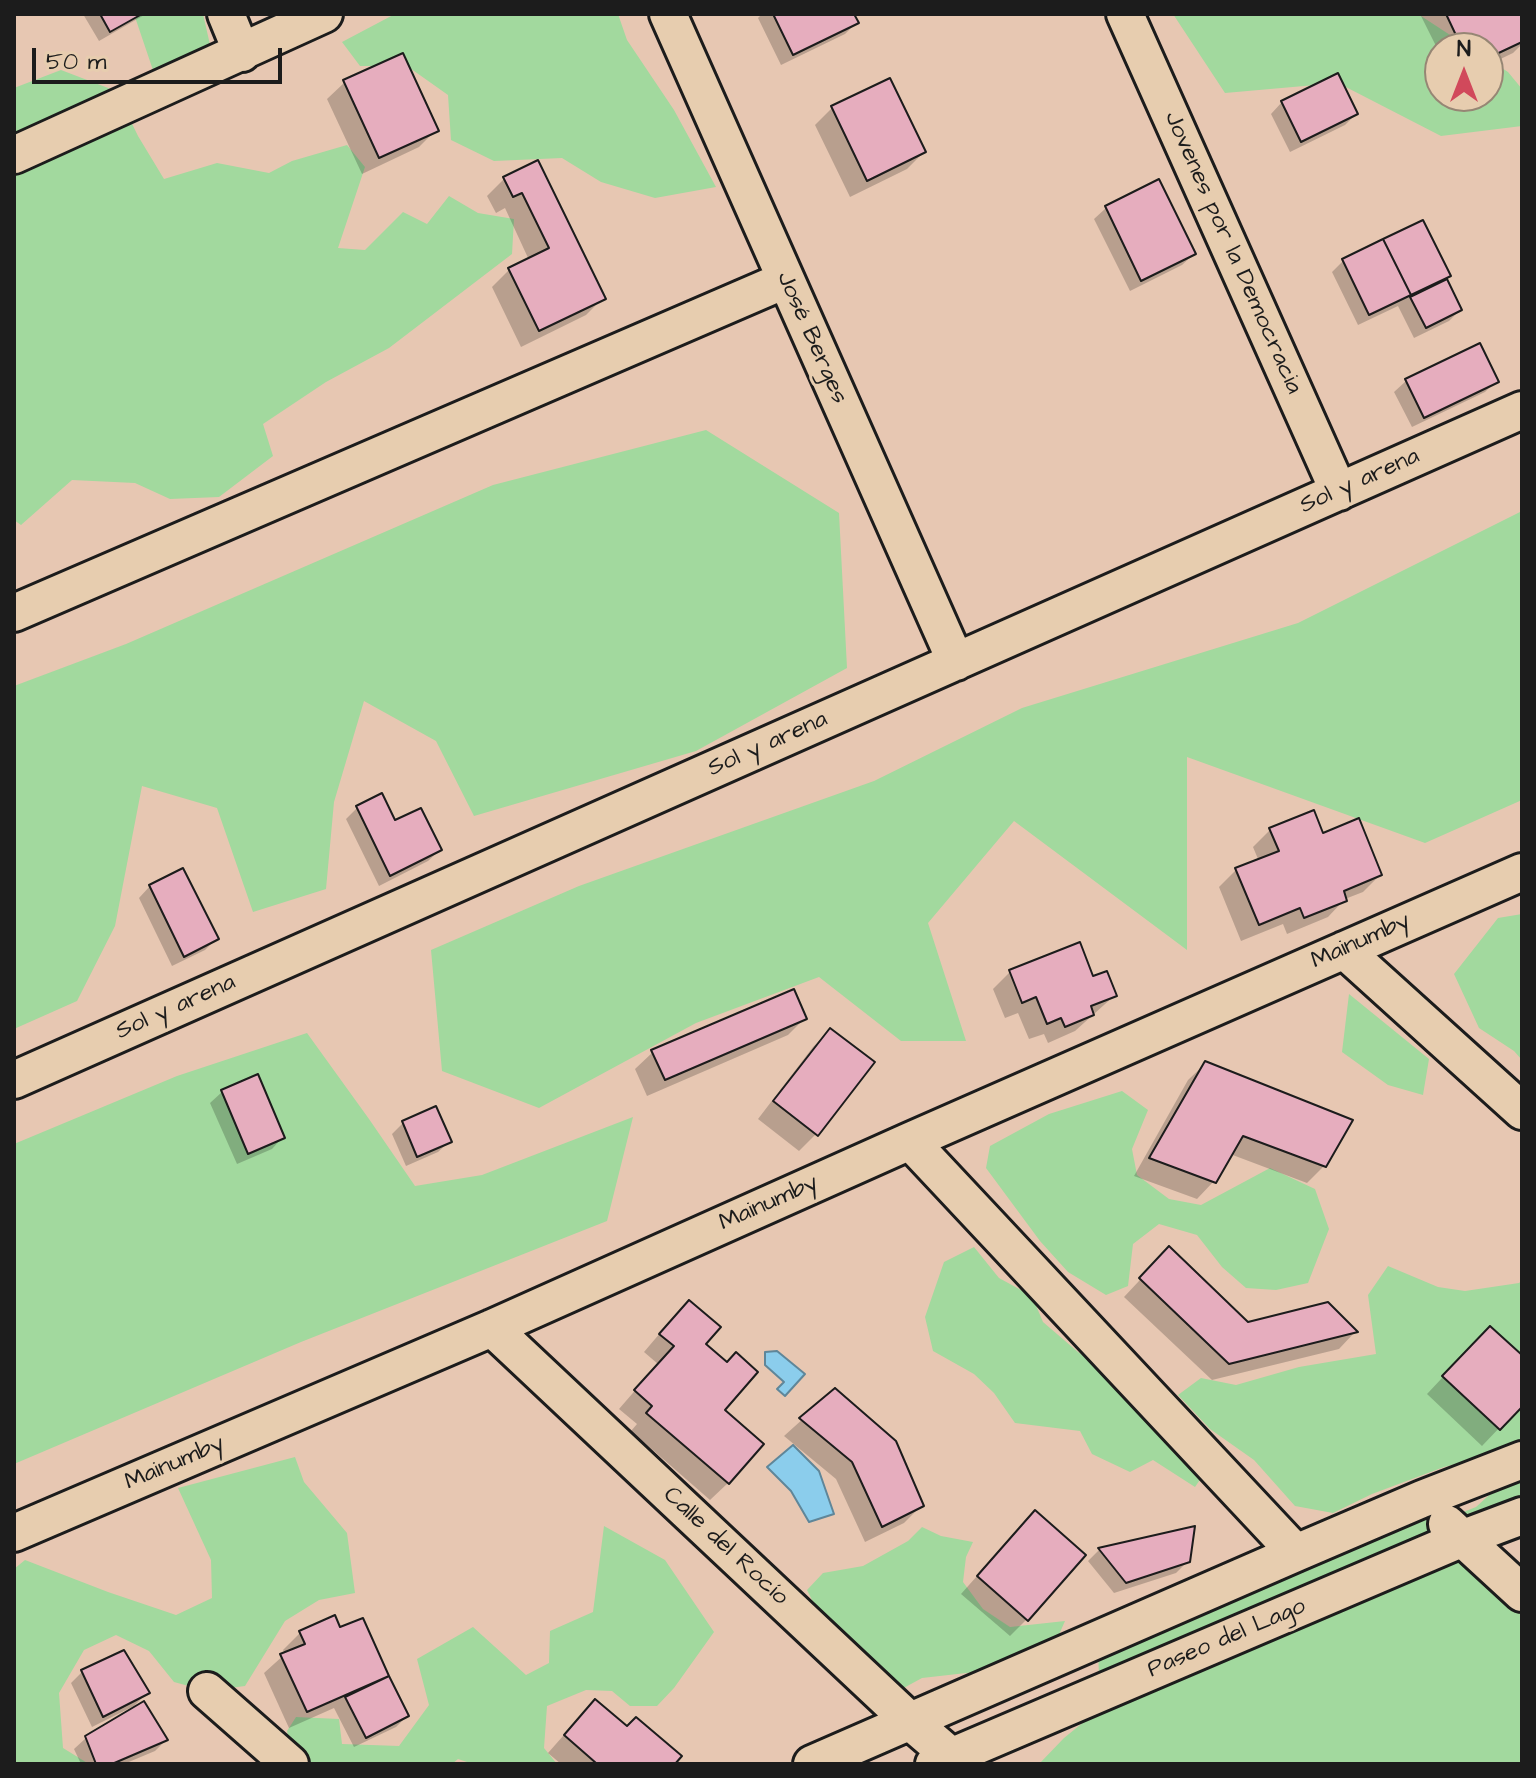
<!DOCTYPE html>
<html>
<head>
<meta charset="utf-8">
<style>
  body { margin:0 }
  #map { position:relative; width:1536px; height:1778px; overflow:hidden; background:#e7c7b2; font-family:"Architects Daughter",sans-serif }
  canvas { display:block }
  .frame { position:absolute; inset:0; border:16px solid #1c1c1c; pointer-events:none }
  .north { position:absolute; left:1424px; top:32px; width:80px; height:80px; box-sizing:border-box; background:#e7cdaf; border:2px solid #968674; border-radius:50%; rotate:0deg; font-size:22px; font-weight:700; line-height:32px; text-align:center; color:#1c1c1c }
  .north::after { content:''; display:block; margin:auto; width:28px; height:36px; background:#d1495b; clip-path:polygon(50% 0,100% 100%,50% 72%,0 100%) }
  .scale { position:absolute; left:32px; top:48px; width:250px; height:36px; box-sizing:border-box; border:4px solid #1c1c1c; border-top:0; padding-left:10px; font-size:24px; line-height:28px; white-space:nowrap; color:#1c1c1c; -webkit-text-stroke:6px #e7cdaf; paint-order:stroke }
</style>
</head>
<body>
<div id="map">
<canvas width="1536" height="1778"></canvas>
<div class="frame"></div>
<div class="north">N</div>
<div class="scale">50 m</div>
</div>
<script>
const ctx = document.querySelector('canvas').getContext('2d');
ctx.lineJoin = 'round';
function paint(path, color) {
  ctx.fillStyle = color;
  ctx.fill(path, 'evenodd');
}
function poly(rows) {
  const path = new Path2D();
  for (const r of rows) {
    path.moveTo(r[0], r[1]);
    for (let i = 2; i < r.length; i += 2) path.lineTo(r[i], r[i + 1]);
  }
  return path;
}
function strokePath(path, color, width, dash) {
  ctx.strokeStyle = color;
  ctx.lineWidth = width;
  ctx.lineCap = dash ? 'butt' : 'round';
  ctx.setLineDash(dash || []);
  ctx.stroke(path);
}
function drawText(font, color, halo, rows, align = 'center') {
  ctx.font = font + ' "Architects Daughter",sans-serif';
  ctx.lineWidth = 6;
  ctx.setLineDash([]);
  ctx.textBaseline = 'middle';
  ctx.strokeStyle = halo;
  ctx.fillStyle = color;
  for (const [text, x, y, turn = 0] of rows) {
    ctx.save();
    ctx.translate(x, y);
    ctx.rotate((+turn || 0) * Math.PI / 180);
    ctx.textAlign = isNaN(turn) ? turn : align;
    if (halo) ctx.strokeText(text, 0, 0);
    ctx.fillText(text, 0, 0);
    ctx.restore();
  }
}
paint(poly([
  [134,14,203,14,211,49,158,85],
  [395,14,618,14,627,40,674,110,716,187,655,198,601,182,562,158,494,161,451,140,448,95,407,66,360,66,342,42],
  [1173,14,1418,14,1470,48,1440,48,1440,96,1488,96,1488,59,1508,72,1522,89,1522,126,1441,136,1338,83,1225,93],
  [61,70,116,91,138,136,164,179,217,163,269,173,292,161,347,145,365,167,338,248,365,250,403,212,427,224,449,196,478,213,514,219,512,254,389,348,326,382,263,424,273,456,219,497,170,499,135,483,72,480,21,525,14,520,14,88],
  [706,430,839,513,847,668,696,751,474,816,436,741,364,701,334,802,326,889,253,912,217,808,142,786,115,926,77,1001,14,1029,14,686,126,644,493,485],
  [1522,511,1522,800,1425,843,1187,757,1187,950,1014,821,928,923,966,1041,901,1041,819,977,696,1023,539,1108,442,1071,431,950,579,886,874,781,1022,708,1298,623],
  [1522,914,1522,1060,1514,1051,1479,1028,1454,974,1498,918],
  [1349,994,1429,1059,1423,1095,1388,1085,1342,1052],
  [307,1033,369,1119,415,1186,482,1175,633,1117,607,1221,301,1342,14,1464,14,1144,177,1076],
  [1122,1091,1148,1110,1132,1149,1137,1175,1169,1199,1201,1205,1270,1168,1315,1189,1329,1229,1308,1283,1276,1290,1246,1288,1222,1267,1197,1235,1159,1224,1133,1244,1128,1286,1106,1295,1068,1272,1040,1241,986,1168,990,1146,1049,1114],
  [974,1247,999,1278,1032,1296,1043,1322,1078,1352,1105,1370,1206,1471,1195,1487,1153,1460,1130,1472,1092,1454,1080,1431,1015,1423,994,1393,974,1374,933,1351,925,1317,944,1262],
  [1388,1266,1438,1287,1465,1291,1519,1283,1522,1280,1522,1440,1492,1455,1444,1467,1372,1494,1333,1513,1295,1506,1254,1460,1210,1429,1178,1395,1201,1378,1236,1385,1299,1367,1376,1354,1368,1295],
  [295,1457,304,1482,347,1533,355,1593,319,1600,285,1621,245,1686,207,1691,174,1682,149,1651,116,1635,84,1650,59,1693,63,1748,89,1764,14,1764,14,1569,25,1560,108,1592,176,1615,212,1598,211,1560,178,1488],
  [1522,1465,1522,1535,1512,1539,1473,1549,1522,1593,1522,1764,1039,1764,1064,1738,1096,1712,1099,1676,1098,1650,1253,1592,1298,1567,1420,1511,1443,1520,1476,1507],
  [604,1526,665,1560,714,1632,674,1688,657,1706,630,1706,612,1691,586,1690,547,1706,544,1748,557,1764,473,1764,458,1759,452,1764,304,1764,292,1756,287,1731,296,1717,339,1719,342,1744,399,1746,429,1705,417,1659,473,1627,526,1675,549,1663,550,1631,593,1612],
  [922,1527,941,1536,973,1542,966,1557,963,1582,983,1609,1010,1627,1065,1621,1054,1646,984,1671,922,1678,900,1690,881,1668,821,1618,807,1590,823,1573,863,1566,908,1541]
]), '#a2d99e');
const water = poly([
  [777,1351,805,1374,785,1396,777,1389,784,1382,765,1365,765,1352,777,1351],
  [793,1445,819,1471,834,1514,809,1522,791,1491,767,1467,793,1445]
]);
paint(water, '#8bcdec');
strokePath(water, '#5f8699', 2);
paint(poly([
  [83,14,146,14,99,41],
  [762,14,852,14,856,23,845,34,781,65,758,18],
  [1420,14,1519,14,1522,20,1522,44,1513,53,1488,65,1488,48,1440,48,1440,54],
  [889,80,924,152,907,169,850,197,815,125,832,108],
  [345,82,436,130,419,147,362,174,327,99],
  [1282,102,1356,114,1345,125,1290,152,1271,114],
  [537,163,603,298,586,315,521,347,492,287,509,270,529,260,505,208,496,213,487,196,504,179],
  [1158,182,1194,254,1182,265,1130,291,1094,219,1106,208],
  [1343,261,1448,275,1445,279,1460,310,1449,321,1414,338,1398,306,1358,325,1332,272],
  [1479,346,1496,381,1485,392,1412,427,1394,392,1406,381],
  [357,808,394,823,440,850,428,861,379,886,346,819],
  [1270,830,1322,836,1380,875,1363,892,1345,899,1328,917,1287,934,1283,924,1241,941,1219,887,1236,870,1258,859,1253,847],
  [150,886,216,939,205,950,172,966,139,898],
  [1010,972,1092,979,1114,996,1075,1031,1048,1043,1044,1034,1029,1039,1018,1013,1005,1018,993,989],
  [805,1018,788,1035,647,1096,635,1069,653,1052],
  [830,1030,816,1134,799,1151,758,1119,813,1047],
  [1206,1063,1324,1166,1307,1183,1230,1154,1214,1181,1197,1199,1134,1176,1188,1080],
  [257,1077,283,1137,272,1149,237,1164,210,1103,222,1092],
  [403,1123,450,1141,438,1152,406,1166,392,1134],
  [1153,1266,1247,1324,1355,1332,1339,1349,1212,1380,1124,1297],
  [672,1319,703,1344,722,1410,728,1483,710,1500,631,1431,637,1424,619,1409,658,1364,644,1352],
  [1473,1345,1522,1358,1522,1404,1482,1446,1427,1394],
  [835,1390,921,1506,904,1523,865,1542,836,1479,784,1436],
  [1192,1529,1188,1561,1176,1573,1114,1593,1088,1561,1099,1550],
  [1018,1530,1027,1619,1010,1636,961,1594],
  [362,1620,407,1716,396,1727,354,1747,334,1708,289,1728,264,1673,285,1654,283,1650,300,1633,339,1630],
  [82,1672,147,1693,134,1706,92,1727,71,1683],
  [578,1719,672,1764,561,1764,548,1753],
  [86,1738,166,1740,155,1751,124,1764,81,1764,74,1749]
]), '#0003');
const building = poly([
  [100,14,142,14,110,32,100,14],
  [773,14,854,14,859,23,793,55,773,14],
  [1446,14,1521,14,1522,42,1488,58,1488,48,1462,48,1446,14],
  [403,53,439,131,379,158,343,80,403,53],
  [1338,73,1358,114,1301,142,1281,101,1338,73],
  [890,78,926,152,867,181,831,106,890,78],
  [538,160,606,299,539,331,508,268,549,248,522,193,513,197,503,177,538,160],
  [1159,179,1196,254,1141,281,1105,206,1159,179],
  [1423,220,1451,276,1411,295,1383,239,1423,220],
  [1383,239,1411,295,1369,315,1342,259,1383,239],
  [1447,279,1462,310,1426,328,1410,297,1447,279],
  [1480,343,1499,382,1424,418,1405,379,1480,343],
  [382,793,395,820,421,808,442,850,390,876,356,806,382,793],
  [1314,810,1323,833,1359,818,1382,875,1344,891,1347,901,1304,918,1300,908,1259,925,1235,868,1279,851,1269,828,1314,810],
  [183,868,219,939,184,957,149,885,183,868],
  [1080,942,1093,976,1107,971,1117,996,1091,1006,1094,1015,1065,1027,1061,1018,1047,1024,1036,997,1022,1003,1009,970,1080,942],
  [794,989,807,1019,665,1080,651,1050,794,989],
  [830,1028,875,1062,818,1136,773,1101,830,1028],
  [1205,1061,1353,1120,1326,1167,1243,1136,1216,1183,1149,1158,1205,1061],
  [258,1074,285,1138,248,1154,221,1090,258,1074],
  [436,1106,452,1142,417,1157,402,1121,436,1106],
  [1169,1246,1248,1322,1328,1302,1358,1332,1229,1364,1139,1278,1169,1246],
  [689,1300,721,1327,706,1344,727,1362,736,1352,758,1372,725,1410,764,1444,729,1484,646,1413,652,1406,634,1390,674,1346,659,1334,689,1300],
  [1490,1326,1522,1355,1522,1407,1500,1430,1442,1376,1490,1326],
  [835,1388,896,1441,924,1506,882,1527,852,1462,799,1418,835,1388],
  [1035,1510,1086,1555,1028,1621,977,1576,1035,1510],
  [1195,1526,1190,1562,1126,1583,1098,1548,1195,1526],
  [335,1615,340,1627,363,1618,389,1676,307,1712,280,1654,305,1644,299,1631,335,1615],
  [124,1650,150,1693,103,1717,81,1670,124,1650],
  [389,1676,409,1716,366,1738,345,1697,389,1676],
  [595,1699,627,1726,636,1717,682,1756,675,1764,595,1764,596,1763,564,1735,595,1699],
  [144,1701,168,1740,112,1764,96,1764,85,1736,144,1701]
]);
paint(building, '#e6adbe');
strokePath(building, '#1c1c1c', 2);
const minor = poly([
  [226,14,242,53],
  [668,14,956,662],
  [1125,14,1339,492],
  [14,155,324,14],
  [14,613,785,280],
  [1344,950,1522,1111],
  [14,1080,1522,410],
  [910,1141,1296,1553],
  [492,1328,911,1722,960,1764],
  [1447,1524,1522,1593],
  [14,1533,492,1328,910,1141,1522,872],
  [207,1691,290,1764],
  [812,1764,1296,1553,1422,1499,1522,1460],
  [934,1764,1461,1539,1522,1516]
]);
strokePath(minor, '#1c1c1c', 42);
strokePath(minor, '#e7cdaf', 36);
drawText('24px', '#1c1c1c', '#e7cdaf', [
  ["Jovenes por la Democracia",1232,253,66],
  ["José Berges",811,338,66],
  ["Sol y arena",1360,482,-24],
  ["Sol y arena",768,745,-24],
  ["Mainumby",1361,942,-24],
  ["Sol y arena",176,1008,-24],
  ["Mainumby",769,1204,-24],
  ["Mainumby",175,1464,-23],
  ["Calle del Rocío",725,1547,43],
  ["Paseo del Lago",1227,1639,-23]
]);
</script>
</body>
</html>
